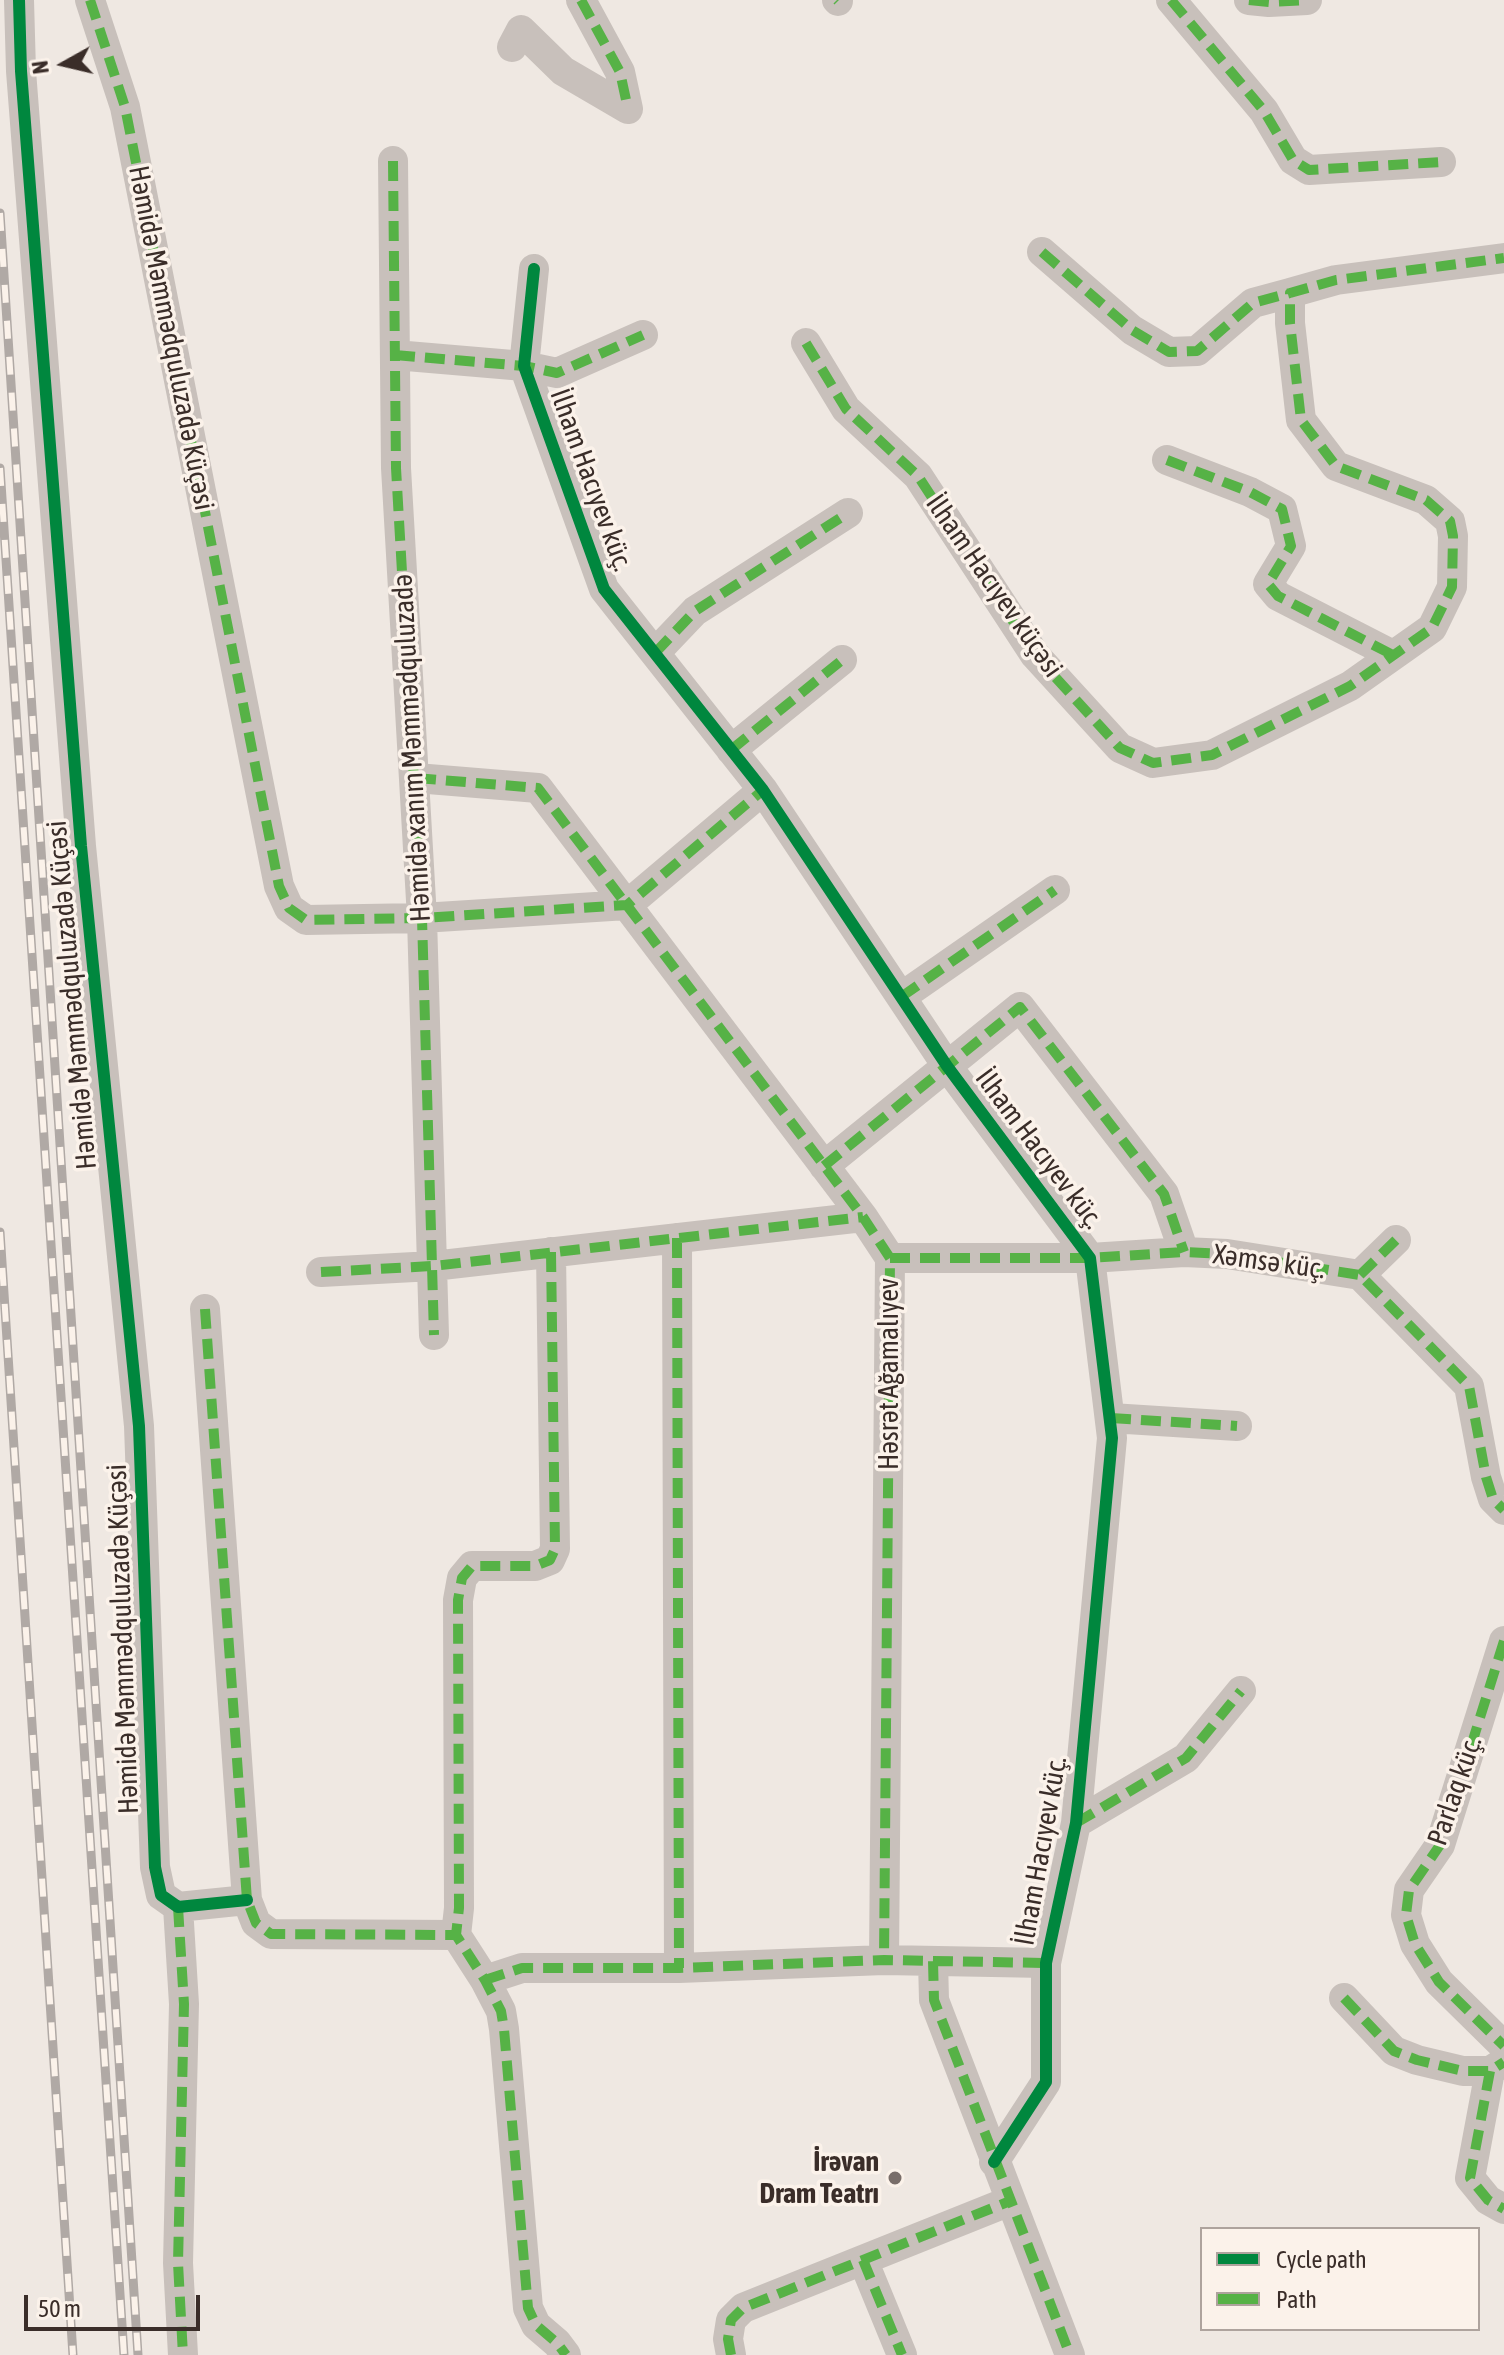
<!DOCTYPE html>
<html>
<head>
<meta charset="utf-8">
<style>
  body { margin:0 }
  #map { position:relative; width:1504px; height:2355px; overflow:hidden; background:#efe8e2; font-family:"Asap Condensed",sans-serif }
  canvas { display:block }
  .legend { position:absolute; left:1200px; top:2227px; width:280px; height:104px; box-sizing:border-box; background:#fbf2ea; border:2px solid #aea39d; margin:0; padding:10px 14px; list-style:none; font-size:24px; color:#3a2d29 }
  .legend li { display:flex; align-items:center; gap:16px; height:40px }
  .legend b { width:40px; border:2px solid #aea39d }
  .north { position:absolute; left:24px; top:24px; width:80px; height:80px; -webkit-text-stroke:6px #fbf2ea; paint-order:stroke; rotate:262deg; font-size:22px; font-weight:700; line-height:32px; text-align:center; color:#3a2d29 }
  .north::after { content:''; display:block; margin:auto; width:28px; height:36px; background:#3a2d29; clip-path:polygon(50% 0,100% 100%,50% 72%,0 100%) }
  .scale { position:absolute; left:24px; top:2295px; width:176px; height:36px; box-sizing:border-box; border:4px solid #3a2d29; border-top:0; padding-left:10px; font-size:24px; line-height:28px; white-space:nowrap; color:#3a2d29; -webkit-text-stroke:6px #fbf2ea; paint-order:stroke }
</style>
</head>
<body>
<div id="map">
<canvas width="1504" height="2355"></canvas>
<ul class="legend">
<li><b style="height:10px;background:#00873e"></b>Cycle path</li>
<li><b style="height:10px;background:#56b246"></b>Path</li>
</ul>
<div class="north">N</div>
<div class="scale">50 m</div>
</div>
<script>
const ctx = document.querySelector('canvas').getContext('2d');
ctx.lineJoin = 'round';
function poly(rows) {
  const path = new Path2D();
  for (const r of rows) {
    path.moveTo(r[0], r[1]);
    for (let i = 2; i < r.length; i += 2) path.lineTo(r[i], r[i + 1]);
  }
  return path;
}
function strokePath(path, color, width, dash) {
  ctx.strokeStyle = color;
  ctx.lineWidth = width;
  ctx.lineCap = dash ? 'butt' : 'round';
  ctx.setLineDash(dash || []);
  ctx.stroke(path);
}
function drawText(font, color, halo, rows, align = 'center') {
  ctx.font = font + ' "Asap Condensed",sans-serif';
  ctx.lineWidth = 7;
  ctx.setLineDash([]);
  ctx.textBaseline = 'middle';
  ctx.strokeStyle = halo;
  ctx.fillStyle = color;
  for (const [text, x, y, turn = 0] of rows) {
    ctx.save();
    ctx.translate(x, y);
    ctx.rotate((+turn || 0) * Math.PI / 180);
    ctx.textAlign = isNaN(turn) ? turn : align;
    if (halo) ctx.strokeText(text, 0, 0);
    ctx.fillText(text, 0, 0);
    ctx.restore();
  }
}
strokePath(poly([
  [19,0,21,71,81,846,139,1426,155,1867,161,1895,178,1907,247,1900],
  [90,0,125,107,279,886,289,908,306,920,422,918,627,905,763,790],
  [581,0,620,72,628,109],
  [837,0,838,1],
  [1171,0,1264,111,1293,160,1309,170,1441,162],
  [1249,0,1269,2,1307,0],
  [512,47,521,30,563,71,628,109],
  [393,161,396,468,422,918,434,1335],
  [1042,252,1132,330,1169,352,1197,351,1253,303,1290,293],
  [534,269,524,366,604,589,763,790,947,1066,1090,1258,1112,1438,1076,1823,1046,1963,1046,2082,994,2162],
  [806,343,846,409,918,476,1035,655,1120,748,1153,763,1212,755,1350,686,1432,628,1452,587,1453,536,1450,521,1426,500,1336,466,1301,420,1290,323,1290,293,1336,280,1504,258],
  [395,355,524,366,557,373,643,335],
  [1167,460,1250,492,1282,509,1291,546,1268,584,1278,596,1393,655],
  [655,653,695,611,848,513],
  [731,750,842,660],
  [416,778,538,788,863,1217,890,1258,884,1960],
  [901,997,1055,890],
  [824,1166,1020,1007,1164,1194,1184,1252],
  [677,1238,679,1968],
  [551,1252,555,1549,550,1560,535,1566,472,1566,462,1578,458,1600,459,1908,456,1935,485,1980,501,2011,504,2029,528,2308,536,2325,557,2343,566,2355],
  [890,1258,1090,1258,1184,1252,1227,1254,1360,1275,1469,1386,1486,1477,1493,1499,1504,1510],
  [321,1272,433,1266,863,1217],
  [1360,1275,1396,1240],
  [205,1309,247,1900,256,1923,271,1934,456,1935],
  [1111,1418,1237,1426],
  [1504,1641,1440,1845,1409,1890,1406,1915,1415,1944,1439,1982,1504,2046],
  [1076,1823,1186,1758,1241,1691],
  [178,1907,184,2004,178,2263,183,2355],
  [933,1961,934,2000,1070,2355],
  [485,1980,522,1968,679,1968,884,1960,1046,1963],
  [1344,1998,1394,2051,1417,2060,1463,2071,1490,2071,1504,2062],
  [1490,2071,1470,2178,1488,2200,1504,2209],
  [863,2260,902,2355],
  [731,2355,728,2339,731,2320,743,2308,1010,2201]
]), '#c8c0bb', 30);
const rail = poly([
  [0,213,138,2355],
  [0,468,124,2355],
  [0,1232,73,2355]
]);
strokePath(rail, '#b0a9a5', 9);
strokePath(rail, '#fbf2ea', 6, [18]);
strokePath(poly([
  [90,0,125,107,279,886,289,908,306,920,422,918,627,905,763,790],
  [581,0,620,72,628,109],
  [837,0,838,1],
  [1171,0,1264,111,1293,160,1309,170,1441,162],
  [1249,0,1269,2,1307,0],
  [393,161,396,468,422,918,434,1335],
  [1042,252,1132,330,1169,352,1197,351,1253,303,1290,293],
  [806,343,846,409,918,476,1035,655,1120,748,1153,763,1212,755,1350,686,1432,628,1452,587,1453,536,1450,521,1426,500,1336,466,1301,420,1290,323,1290,293,1336,280,1504,258],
  [395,355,524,366,557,373,643,335],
  [1167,460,1250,492,1282,509,1291,546,1268,584,1278,596,1393,655],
  [655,653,695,611,848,513],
  [731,750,842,660],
  [416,778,538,788,863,1217,890,1258,884,1960],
  [901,997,1055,890],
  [824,1166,1020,1007,1164,1194,1184,1252],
  [677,1238,679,1968],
  [551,1252,555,1549,550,1560,535,1566,472,1566,462,1578,458,1600,459,1908,456,1935,485,1980,501,2011,504,2029,528,2308,536,2325,557,2343,566,2355],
  [890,1258,1090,1258,1184,1252,1227,1254,1360,1275,1469,1386,1486,1477,1493,1499,1504,1510],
  [321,1272,433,1266,863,1217],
  [1360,1275,1396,1240],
  [205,1309,247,1900,256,1923,271,1934,456,1935],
  [1111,1418,1237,1426],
  [1504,1641,1440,1845,1409,1890,1406,1915,1415,1944,1439,1982,1504,2046],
  [1076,1823,1186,1758,1241,1691],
  [178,1907,184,2004,178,2263,183,2355],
  [933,1961,934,2000,1070,2355],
  [485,1980,522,1968,679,1968,884,1960,1046,1963],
  [1344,1998,1394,2051,1417,2060,1463,2071,1490,2071,1504,2062],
  [1490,2071,1470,2178,1488,2200,1504,2209],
  [863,2260,902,2355],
  [731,2355,728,2339,731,2320,743,2308,1010,2201]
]), '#56b246', 10, [20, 10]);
strokePath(poly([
  [19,0,21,71,81,846,139,1426,155,1867,161,1895,178,1907,247,1900],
  [534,269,524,366,604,589,763,790,947,1066,1090,1258,1112,1438,1076,1823,1046,1963,1046,2082,994,2162]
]), '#00873e', 12);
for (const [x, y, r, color] of [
  [895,2178,8,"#796e6a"]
]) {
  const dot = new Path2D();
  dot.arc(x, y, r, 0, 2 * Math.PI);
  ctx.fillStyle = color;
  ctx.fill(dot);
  strokePath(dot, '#fbf2ea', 3);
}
drawText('28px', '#3a2d29', '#fbf2ea', [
  ["Həmidə Məmmədquluzadə Küçəsi",171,338,79],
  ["İlham Hacıyev küç.",591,480,70],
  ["İlham Hacıyev küçəsi",994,586,55],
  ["Həmidə xanım Məmmədquluzadə",412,748,-93],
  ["Həmidə Məmmədquluzadə Küçəsi",72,995,-95],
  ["İlham Hacıyev küç.",1039,1149,53],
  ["Xəmsə küç.",1269,1262,8],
  ["Həsrət Ağamalıyev",889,1374,-90],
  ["Həmidə Məmmədquluzadə Küçəsi",123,1639,-92],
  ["Parlaq küç.",1455,1791,-71],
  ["İlham Hacıyev küç.",1041,1851,-80]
]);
drawText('bold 28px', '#3a2d29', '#fbf2ea', [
  ["İrəvan",879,2162],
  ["Dram Teatrı",879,2194]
], 'right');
</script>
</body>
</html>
